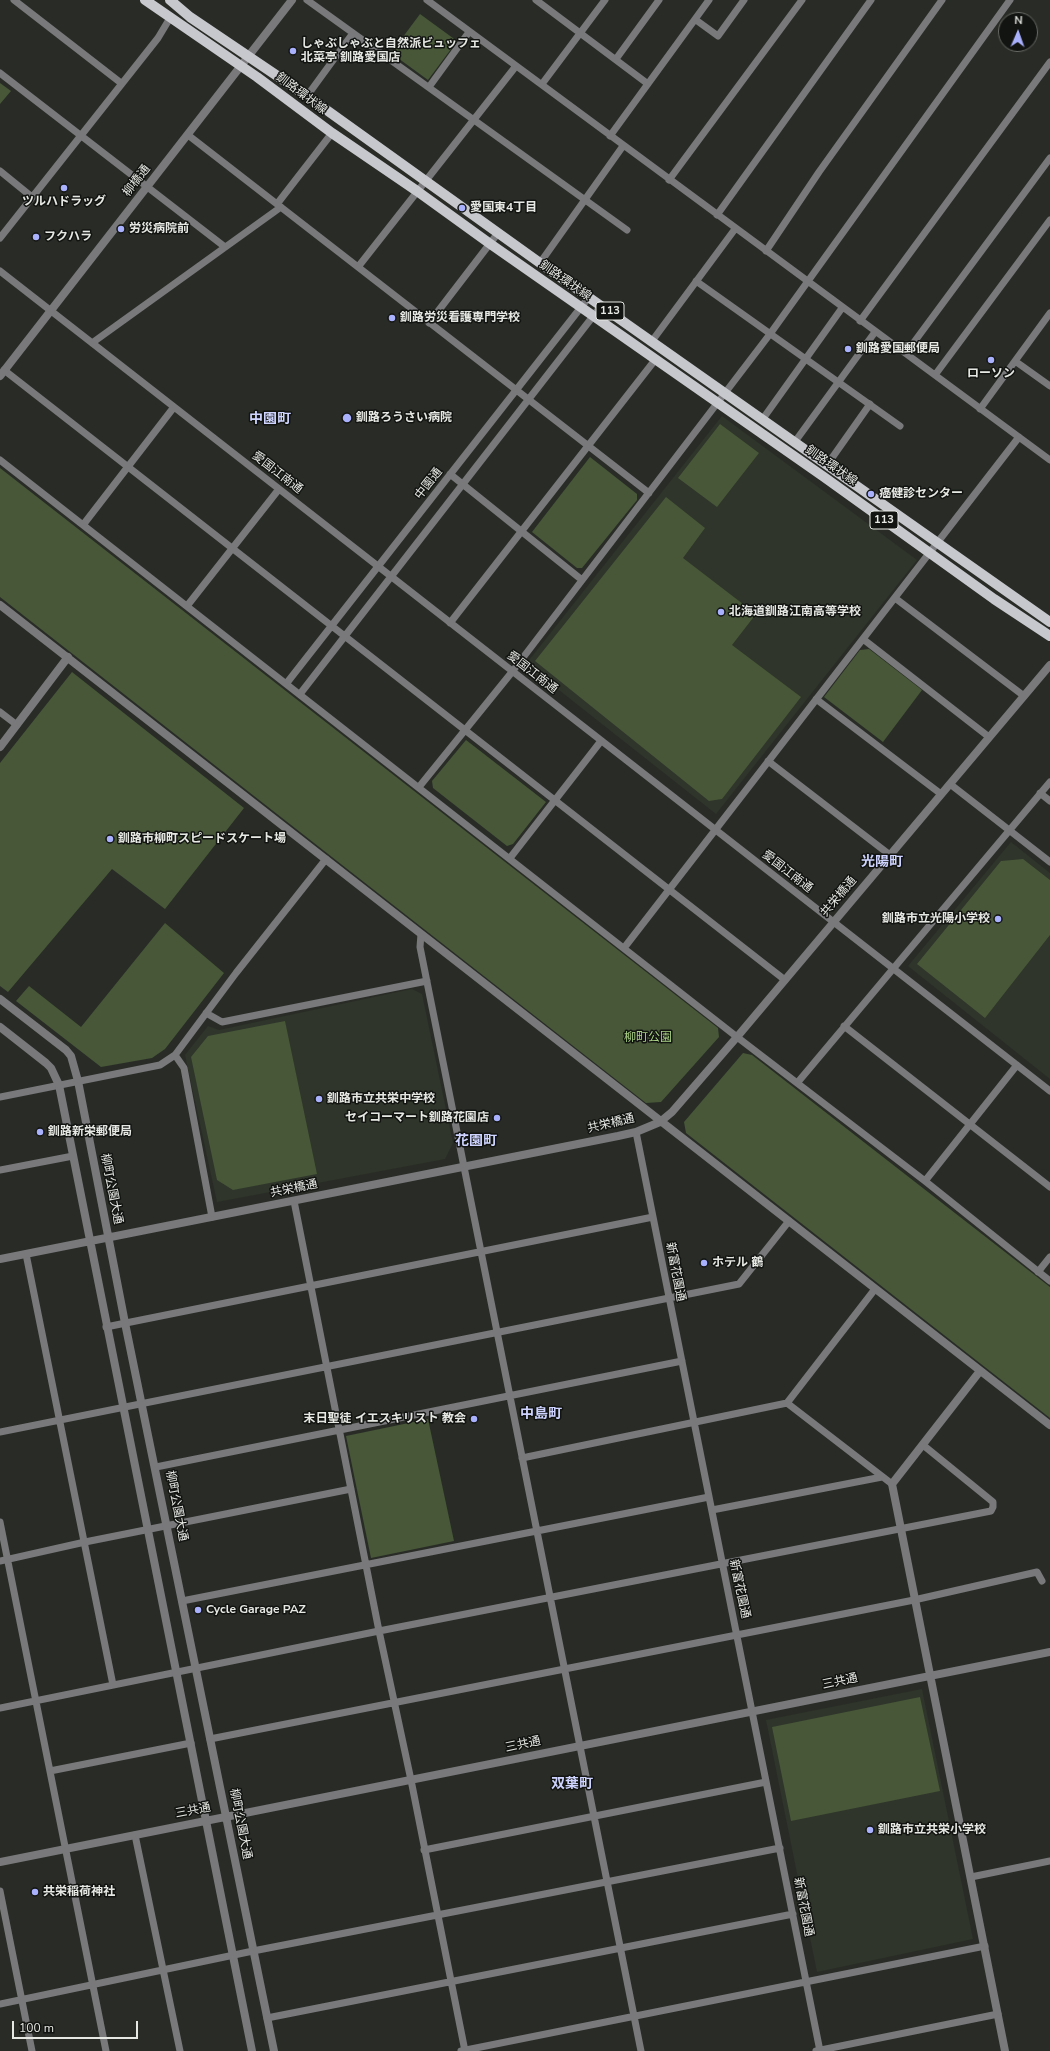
<!DOCTYPE html>
<html>
<head>
<meta charset="utf-8">
<style>
  body { margin:0 }
  #map { position:relative; width:1050px; height:2051px; overflow:hidden; background:#292c26; font-family:"Nunito Sans",sans-serif }
  canvas { display:block }
  .north { position:absolute; left:998px; top:12px; width:40px; height:40px; box-sizing:border-box; background:#121411; border:1px solid #676965; border-radius:50%; rotate:2deg; font-size:11px; font-weight:700; line-height:16px; text-align:center; color:#e6e8e4 }
  .north::after { content:''; display:block; margin:auto; width:14px; height:18px; background:#a9b0fc; clip-path:polygon(50% 0,100% 100%,50% 72%,0 100%) }
  .scale { position:absolute; left:12px; top:2021px; width:126px; height:18px; box-sizing:border-box; border:2px solid #e6e8e4; border-top:0; padding-left:5px; font-size:12px; line-height:14px; white-space:nowrap; color:#e6e8e4; -webkit-text-stroke:3px #121411; paint-order:stroke }
</style>
</head>
<body>
<div id="map">
<canvas width="1050" height="2051"></canvas>
<div class="north">N</div>
<div class="scale">100 m</div>
</div>
<script>
const ctx = document.querySelector('canvas').getContext('2d');
ctx.lineJoin = 'round';
function paint(path, color) {
  ctx.fillStyle = color;
  ctx.fill(path, 'evenodd');
}
function poly(rows) {
  const path = new Path2D();
  for (const r of rows) {
    path.moveTo(r[0], r[1]);
    for (let i = 2; i < r.length; i += 2) path.lineTo(r[i], r[i + 1]);
  }
  return path;
}
function strokePath(path, color, width, dash) {
  ctx.strokeStyle = color;
  ctx.lineWidth = width;
  ctx.lineCap = dash ? 'butt' : 'round';
  ctx.setLineDash(dash || []);
  ctx.stroke(path);
}
function drawText(font, color, halo, rows, align = 'center') {
  ctx.font = font + ' "Nunito Sans","Noto Sans JP",sans-serif';
  ctx.lineWidth = 3;
  ctx.setLineDash([]);
  ctx.textBaseline = 'middle';
  ctx.strokeStyle = halo;
  ctx.fillStyle = color;
  for (const [text, x, y, turn = 0] of rows) {
    ctx.save();
    ctx.translate(x, y);
    ctx.rotate((+turn || 0) * Math.PI / 180);
    ctx.textAlign = isNaN(turn) ? turn : align;
    if (halo) ctx.strokeText(text, 0, 0);
    ctx.fillText(text, 0, 0);
    ctx.restore();
  }
}
paint(poly([
  [722,416,917,560,716,814,526,664],
  [1011,842,1050,873,1050,1079,908,966],
  [412,989,422,994,453,1143,445,1159,217,1202,185,1055,208,1026,219,1030],
  [922,1689,973,1939,817,1972,766,1720]
]), '#2f352a');
paint(poly([
  [420,14,457,41,428,80,391,53],
  [0,83,11,91,0,104],
  [720,424,759,453,717,507,678,478],
  [590,457,637,494,637,500,582,568,577,568,532,532],
  [0,468,718,1028,719,1037,661,1102,646,1103,0,597],
  [666,497,705,528,683,558,756,614,732,645,801,697,722,799,709,801,535,661],
  [869,649,922,690,883,742,824,697,860,650],
  [72,672,244,808,165,909,112,869,8,992,0,986,0,763],
  [466,740,546,802,513,844,507,846,433,788,432,781],
  [1023,859,1050,880,1050,935,985,1018,917,964,1001,861],
  [165,923,224,973,165,1049,152,1058,101,1067,16,1001,29,986,81,1027],
  [285,1021,317,1174,233,1190,217,1180,191,1057,208,1036],
  [743,1053,752,1055,1050,1287,1050,1418,686,1133,684,1122],
  [428,1419,454,1541,371,1558,346,1436],
  [920,1697,940,1791,791,1821,772,1727]
]), '#475738');
strokePath(poly([
  [14,0,121,83],
  [307,0,627,230],
  [427,0,1050,460],
  [536,0,648,84],
  [696,20,718,36,744,0],
  [616,59,659,0],
  [0,73,225,247],
  [542,84,605,0],
  [429,87,469,32],
  [307,96,353,33],
  [188,135,649,493],
  [610,136,709,0],
  [0,171,32,197],
  [669,180,802,0],
  [277,204,332,133],
  [717,215,871,0],
  [0,238,158,38,170,18],
  [766,251,819,172,942,0],
  [540,263,623,146],
  [358,267,516,66],
  [0,271,1050,1091],
  [696,281,900,426],
  [860,321,1050,62],
  [429,323,498,233],
  [652,341,735,229],
  [92,343,281,207],
  [906,353,1050,158],
  [1015,361,1050,386],
  [4,370,785,980],
  [935,375,1050,220],
  [980,409,1050,313],
  [762,420,842,308],
  [794,443,875,332],
  [0,460,737,1037,925,1181,1050,1281],
  [827,465,870,404],
  [450,474,582,580],
  [83,525,174,407],
  [895,598,1024,696],
  [187,606,279,489],
  [450,623,655,360],
  [863,639,989,737],
  [286,684,589,297],
  [300,694,601,306],
  [816,699,941,794],
  [0,712,17,725],
  [768,761,890,855],
  [950,784,1050,862],
  [419,787,512,672,770,334,1010,0],
  [1040,793,1050,801],
  [510,858,601,741],
  [421,934,420,947,641,2051],
  [624,948,1019,437],
  [206,1013,222,1022,427,981],
  [844,1026,1050,1187],
  [175,1055,184,1068,212,1217],
  [798,1082,1050,782],
  [0,1097,160,1065,175,1055,236,973,326,859],
  [636,1132,820,2051],
  [0,1170,73,1156],
  [925,1181,1017,1065],
  [294,1201,379,1631,411,1780,465,2051],
  [26,1254,113,1685],
  [1038,1272,1050,1257],
  [106,1327,653,1217],
  [787,1403,892,1484],
  [0,1432,739,1284,789,1221],
  [522,1458,787,1403,875,1289],
  [156,1467,682,1361],
  [712,1510,882,1477],
  [0,1522,106,2051],
  [0,1561,85,1542,351,1489],
  [182,1601,709,1497],
  [0,1708,379,1631,991,1511,993,1507,993,1502,923,1445],
  [210,1739,914,1600,1037,1572,1042,1581],
  [50,1771,191,1743],
  [135,1835,180,2051],
  [424,1850,766,1782],
  [971,1877,1050,1861],
  [0,1891,32,2051],
  [0,2004,253,1951,780,1848],
  [267,2018,793,1914],
  [461,2051,985,1946],
  [816,2051,998,2014]
]), '#79797c', 7);
strokePath(poly([
  [0,376,292,0],
  [0,605,1050,1425],
  [0,747,68,657],
  [0,999,66,1050,71,1056,78,1081,125,1323,274,2051],
  [0,1027,46,1063,51,1068,59,1085,252,2051],
  [0,1259,618,1136,636,1132,660,1122,672,1112,737,1037,1050,665],
  [980,1371,892,1484,1005,2051],
  [0,1862,1050,1652]
]), '#79797c', 8);
strokePath(poly([
  [145,0,257,77,332,133,417,191,489,243,824,477,994,599,1050,636],
  [170,0,190,17,307,96,540,263,1050,622]
]), '#c7c8ce', 10);
for (const [x, y, r, color] of [
  [293,51,4,"#a9b0fc"],
  [64,188,4,"#a9b0fc"],
  [462,208,4,"#a9b0fc"],
  [121,229,4,"#a9b0fc"],
  [36,237,4,"#a9b0fc"],
  [392,318,4,"#a9b0fc"],
  [848,349,4,"#a9b0fc"],
  [991,360,4,"#a9b0fc"],
  [347,418,5,"#a9b0fc"],
  [871,494,4,"#a9b0fc"],
  [721,612,4,"#a9b0fc"],
  [110,839,4,"#a9b0fc"],
  [998,919,4,"#a9b0fc"],
  [319,1099,4,"#a9b0fc"],
  [497,1118,4,"#a9b0fc"],
  [40,1132,4,"#a9b0fc"],
  [704,1263,4,"#a9b0fc"],
  [474,1419,4,"#a9b0fc"],
  [198,1610,4,"#a9b0fc"],
  [870,1830,4,"#a9b0fc"],
  [35,1892,4,"#a9b0fc"]
]) {
  const dot = new Path2D();
  dot.arc(x, y, r, 0, 2 * Math.PI);
  ctx.fillStyle = color;
  ctx.fill(dot);
  strokePath(dot, '#121411', 1.5);
}
for (const [x, y, w] of [
  [610,311,28],
  [884,520,28]
]) {
  const box = new Path2D();
  box.roundRect(x - w / 2, y - 9, w, 18, 3);
  ctx.fillStyle = '#121411';
  ctx.fill(box);
  strokePath(box, '#e6e8e4', 1);
}
drawText('bold 11px', '#e6e8e4', null, [
  ["113",610,311],
  ["113",884,520]
]);
drawText('bold 12px', '#e6e8e4', '#121411', [
  ["しゃぶしゃぶと自然派ビュッフェ",301,44],
  ["北菜亭 釧路愛国店",301,58],
  ["ツルハドラッグ",64,202,"center"],
  ["愛国東4丁目",470,208],
  ["労災病院前",129,229],
  ["フクハラ",44,237],
  ["釧路労災看護専門学校",400,318],
  ["釧路愛国郵便局",856,349],
  ["ローソン",991,374,"center"],
  ["釧路ろうさい病院",356,418],
  ["癌健診センター",879,494],
  ["北海道釧路江南高等学校",729,612],
  ["釧路市柳町スピードスケート場",118,839],
  ["釧路市立光陽小学校",990,919,"right"],
  ["釧路市立共栄中学校",327,1099],
  ["セイコーマート釧路花園店",489,1118,"right"],
  ["釧路新栄郵便局",48,1132],
  ["ホテル 鶴",712,1263],
  ["末日聖徒 イエスキリスト 教会",466,1419,"right"],
  ["Cycle Garage PAZ",206,1610],
  ["釧路市立共栄小学校",878,1830],
  ["共栄稲荷神社",43,1892]
], 'left');
drawText('12px', '#e6e8e4', '#121411', [
  ["釧路環状線",301,94,37],
  ["柳橋通",137,181,-52],
  ["釧路環状線",565,281,35],
  ["釧路環状線",831,466,35],
  ["愛国江南通",277,473,38],
  ["中園通",429,484,-52],
  ["愛国江南通",532,673,38],
  ["愛国江南通",787,872,38],
  ["共栄橋通",839,897,-50],
  ["共栄橋通",611,1124,-13],
  ["柳町公園大通",111,1189,79],
  ["共栄橋通",294,1189,-11],
  ["新富花園通",675,1272,79],
  ["柳町公園大通",176,1506,79],
  ["新富花園通",739,1589,78],
  ["三共通",840,1682,-12],
  ["三共通",523,1745,-12],
  ["三共通",193,1811,-11],
  ["柳町公園大通",240,1824,79],
  ["新富花園通",803,1907,79]
]);
drawText('12px', '#aad186', '#121411', [
  ["柳町公園",648,1038]
]);
drawText('bold 14px', '#ced4ff', '#121411', [
  ["中園町",270,420],
  ["光陽町",882,863],
  ["花園町",476,1142],
  ["中島町",541,1415],
  ["双葉町",572,1785]
]);
</script>
</body>
</html>
